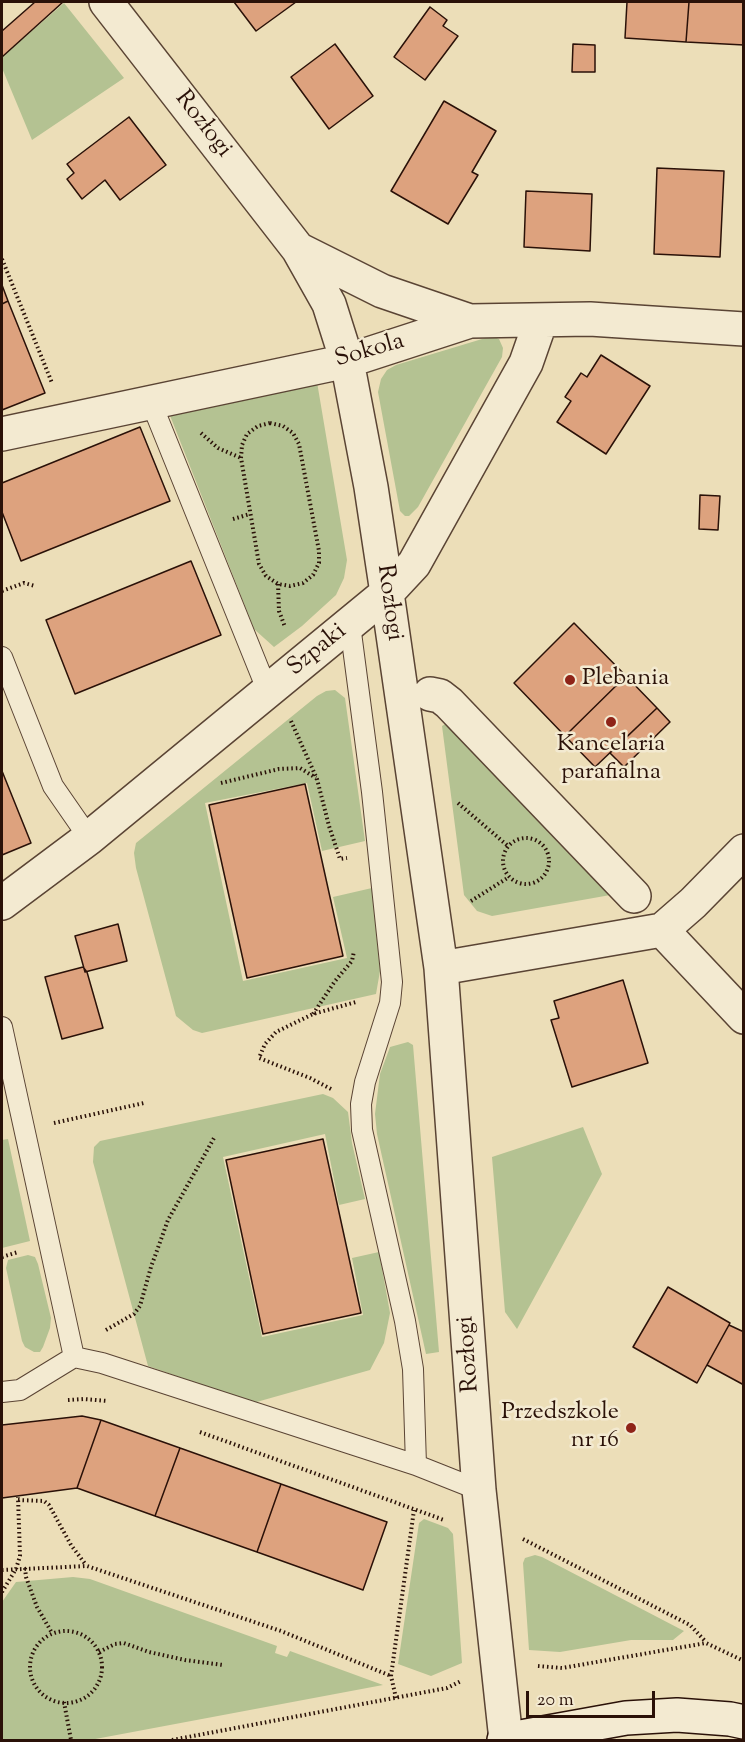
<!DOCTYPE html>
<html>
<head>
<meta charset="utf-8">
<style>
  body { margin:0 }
  #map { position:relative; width:745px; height:1742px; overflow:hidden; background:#ecdeb8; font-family:"Sorts Mill Goudy",serif }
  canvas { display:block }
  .frame { position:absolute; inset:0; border:3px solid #2a1108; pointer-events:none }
  .scale { position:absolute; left:526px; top:1691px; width:129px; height:27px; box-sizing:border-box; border:3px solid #2a1108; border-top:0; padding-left:8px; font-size:18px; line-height:21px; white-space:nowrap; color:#2a1108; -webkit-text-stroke:4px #f3ead1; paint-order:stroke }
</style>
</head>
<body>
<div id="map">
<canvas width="745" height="1742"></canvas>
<div class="frame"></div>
<div class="scale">20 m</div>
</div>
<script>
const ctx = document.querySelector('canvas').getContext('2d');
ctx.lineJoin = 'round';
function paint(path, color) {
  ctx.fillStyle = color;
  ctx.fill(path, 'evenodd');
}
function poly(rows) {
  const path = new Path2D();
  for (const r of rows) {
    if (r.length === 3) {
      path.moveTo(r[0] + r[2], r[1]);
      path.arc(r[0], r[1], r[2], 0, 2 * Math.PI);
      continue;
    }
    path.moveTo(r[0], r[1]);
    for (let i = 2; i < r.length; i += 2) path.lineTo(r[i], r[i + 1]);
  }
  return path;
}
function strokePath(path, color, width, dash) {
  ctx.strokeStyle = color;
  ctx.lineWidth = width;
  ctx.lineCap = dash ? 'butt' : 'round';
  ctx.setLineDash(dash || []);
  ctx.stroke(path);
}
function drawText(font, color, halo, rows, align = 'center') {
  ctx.font = font + ' "Sorts Mill Goudy",serif';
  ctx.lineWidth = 5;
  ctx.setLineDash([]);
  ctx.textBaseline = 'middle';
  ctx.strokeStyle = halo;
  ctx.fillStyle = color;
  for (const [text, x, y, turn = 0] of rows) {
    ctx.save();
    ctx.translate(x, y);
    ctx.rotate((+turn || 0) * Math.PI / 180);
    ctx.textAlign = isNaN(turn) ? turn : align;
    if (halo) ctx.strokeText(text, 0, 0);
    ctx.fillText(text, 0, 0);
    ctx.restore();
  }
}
paint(poly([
  [64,3,124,78,32,140,2,68,2,57],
  [492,336,499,339,503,348,502,357,418,507,409,516,405,516,400,511,378,392,381,379,387,370,396,365],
  [317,382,347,560,344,578,336,595,302,626,274,647,254,629,169,413],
  [335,690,345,698,365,841,322,851,307,783,205,803,243,981,347,958,333,897,372,888,380,971,376,994,202,1033,193,1030,176,1016,136,868,134,853,136,843,317,696,326,691],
  [447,723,616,894,492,916,477,911,464,895,442,726],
  [408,1042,413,1045,439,1352,426,1354,377,1134,375,1114,380,1074,390,1047],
  [323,1094,333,1098,348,1112,352,1143,365,1199,339,1205,325,1134,223,1157,262,1337,363,1315,352,1258,379,1252,390,1313,384,1343,370,1370,253,1403,148,1366,93,1162,94,1147,100,1141],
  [583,1127,602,1174,517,1329,505,1312,492,1157],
  [8,1139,30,1241,2,1248,2,1140],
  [28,1255,35,1257,38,1264,51,1318,50,1328,43,1347,40,1352,34,1352,25,1347,22,1341,6,1268,8,1260],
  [424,1519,448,1528,453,1534,462,1663,431,1676,398,1664,419,1523],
  [535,1555,542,1557,684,1631,673,1640,631,1640,560,1652,529,1650,523,1563,525,1558],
  [73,1577,90,1579,277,1646,275,1653,287,1657,290,1651,383,1685,90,1740,2,1740,2,1602,16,1582]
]), '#b4c292');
const building = poly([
  [35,2,63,2,2,57,2,31,35,2],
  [234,2,296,2,256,31,234,2],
  [627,2,689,2,686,42,625,38,627,2],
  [689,2,744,2,744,45,686,42,689,2],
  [430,7,447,20,443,26,458,36,425,80,394,57,430,7],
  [335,44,373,96,329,129,291,77,335,44],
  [573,44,595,45,595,72,572,72,573,44],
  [444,101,496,131,472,172,478,175,448,224,391,191,444,101],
  [129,117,166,165,120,200,105,180,82,199,67,179,74,173,67,164,129,117],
  [657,168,724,171,720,257,654,254,657,168],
  [526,191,592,194,590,251,524,247,526,191],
  [2,285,8,301,2,304,2,285],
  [8,301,45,393,2,410,2,304,8,301],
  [601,355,650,386,606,454,557,422,571,401,565,397,581,373,587,377,601,355],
  [140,427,170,501,21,561,2,512,2,483,140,427],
  [700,495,720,496,718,530,699,529,700,495],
  [191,561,221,635,75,694,46,620,191,561],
  [574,623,626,676,565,736,514,683,574,623],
  [626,676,657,708,595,767,565,736,626,676],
  [657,708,670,722,624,767,610,753,657,708],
  [2,771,31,843,2,855,2,771],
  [305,784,343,956,247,978,209,805,305,784],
  [118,924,127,961,85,972,75,936,118,924],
  [83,967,87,972,103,1028,62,1039,45,977,83,967],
  [623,980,648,1063,572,1087,551,1020,559,1018,554,1001,623,980],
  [323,1139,361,1313,263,1334,226,1160,323,1139],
  [668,1287,730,1323,697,1383,633,1347,668,1287],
  [729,1325,744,1332,744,1385,707,1365,729,1325],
  [82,1416,101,1420,77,1488,2,1498,2,1425,82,1416],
  [101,1420,180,1448,155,1516,77,1488,101,1420],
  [180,1448,281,1484,257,1552,155,1516,180,1448],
  [281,1484,387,1522,363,1590,257,1552,281,1484]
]);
paint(building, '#dda27e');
strokePath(building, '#2a1108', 1.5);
const lane = poly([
  [151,402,268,692],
  [350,625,372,792,392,982,390,1003,365,1082,361,1104,362,1130,405,1321,413,1369,416,1465],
  [2,657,53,786,89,838],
  [2,1027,74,1357],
  [2,1392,20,1390,74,1357,102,1363,416,1465,479,1490]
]);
const street = poly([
  [106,2,298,249,329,304,347,361,371,487,387,593,441,968,479,1490,506,1740],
  [298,249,382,291,470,321],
  [2,434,347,361,470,321,590,319,744,329],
  [430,694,440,696,449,703,634,896],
  [2,903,89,838,387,593,414,564,526,363,541,320],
  [662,930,744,1017],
  [662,930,693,903,744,851],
  [441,968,662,930]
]);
const secondary = poly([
  [504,1740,626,1718,677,1715,730,1719,744,1722]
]);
strokePath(lane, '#5a4434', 22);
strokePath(street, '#5a4434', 36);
strokePath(secondary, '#2a1108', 36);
strokePath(poly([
  [2,259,52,383],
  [270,423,283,426,293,433,299,444,319,551,319,563,313,575,303,583,290,586,278,584,266,576,259,564,241,458,242,445,247,434,258,426,270,423],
  [201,433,218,448,241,458],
  [233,519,250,514],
  [278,584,279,611,285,627],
  [2,591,24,583,35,586],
  [291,721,317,779,329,826,340,859,347,858],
  [221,783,279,769,300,768,316,778],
  [458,803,508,846],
  [526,861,23],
  [471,901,509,877],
  [313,1014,335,981,352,961,354,951],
  [331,1089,310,1078,259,1058,265,1044,276,1032,313,1014,356,1002],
  [54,1123,144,1103],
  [2,1257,18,1252],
  [106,1330,134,1314,140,1306,151,1267,168,1220,214,1138],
  [68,1400,84,1399,108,1401],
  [200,1432,444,1520],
  [18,1500,44,1501,49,1505,71,1545,86,1565],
  [523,1539,690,1625,706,1642],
  [25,1568,26,1577,37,1607,52,1633],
  [2,1570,87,1566,281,1631,391,1676],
  [2,1592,16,1569,20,1556,18,1497],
  [66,1667,36],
  [99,1652,115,1644,124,1643,149,1652,185,1660,223,1665],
  [538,1666,562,1668,706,1643,744,1661],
  [396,1698,391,1676,414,1510],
  [64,1702,71,1740],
  [172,1740,447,1688,461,1681]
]), '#2a1108', 4, [1.5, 3]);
strokePath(lane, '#f3ead1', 20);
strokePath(street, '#f3ead1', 33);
strokePath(secondary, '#f3ead1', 33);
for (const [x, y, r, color] of [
  [570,680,6,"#8f2418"],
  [611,722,6,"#8f2418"],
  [631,1428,6,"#8f2418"]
]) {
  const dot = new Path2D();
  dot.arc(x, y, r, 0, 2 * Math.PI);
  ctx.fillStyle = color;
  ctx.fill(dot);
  strokePath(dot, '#f3ead1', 2);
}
drawText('24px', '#2a1108', '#f3ead1', [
  ["Rozłogi",202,125,52],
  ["Sokola",370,352,-16],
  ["Rozłogi",388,603,82],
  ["Szpaki",318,651,-39],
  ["Rozłogi",470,1354,-94]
]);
drawText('24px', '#2a1108', '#f3ead1', [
  ["Plebania",582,680],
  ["Kancelaria",611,746,"center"],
  ["parafialna",611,774,"center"],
  ["Przedszkole",619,1414,"right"],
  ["nr 16",619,1442,"right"]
], 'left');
</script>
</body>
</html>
